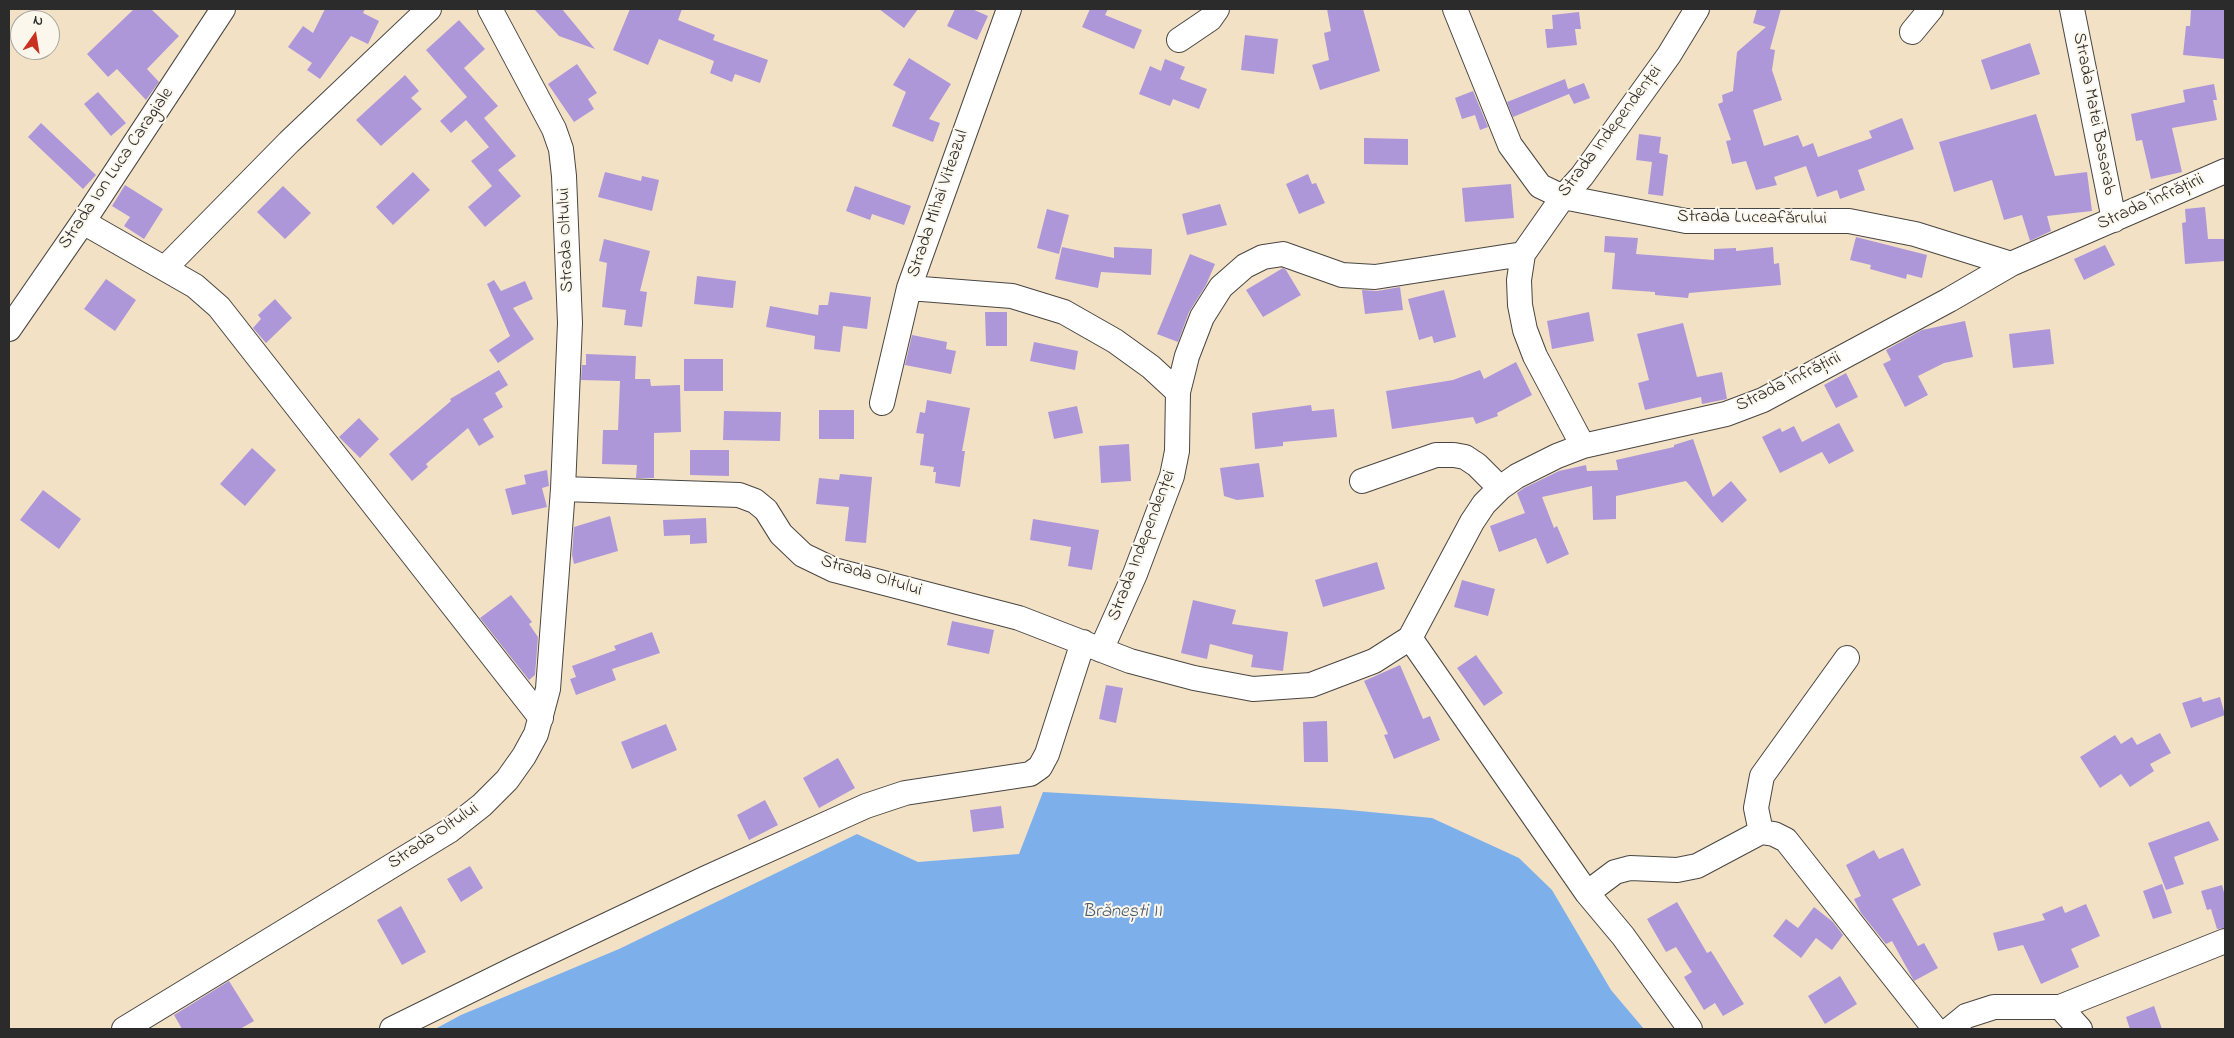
<!DOCTYPE html>
<html>
<head>
<meta charset="utf-8">
<style>
  body { margin:0 }
  #map { position:relative; width:2234px; height:1038px; overflow:hidden; background:#f3e1c5; font-family:"Indie Flower",sans-serif }
  canvas { display:block }
  .frame { position:absolute; inset:0; border:10px solid #2b2b2b; pointer-events:none }
  .north { position:absolute; left:10px; top:10px; width:50px; height:50px; box-sizing:border-box; background:#fbf7ec; border:1px solid #a8a59f; border-radius:50%; rotate:13deg; font-size:14px; font-weight:700; line-height:20px; text-align:center; color:#2b2b2b }
  .north::after { content:''; display:block; margin:auto; width:18px; height:22px; background:#c8321e; clip-path:polygon(50% 0,100% 100%,50% 72%,0 100%) }
</style>
</head>
<body>
<div id="map">
<canvas width="2234" height="1038"></canvas>
<div class="frame"></div>
<div class="north">N</div>
</div>
<script>
const ctx = document.querySelector('canvas').getContext('2d');
ctx.lineJoin = 'round';
function paint(path, color) {
  ctx.fillStyle = color;
  ctx.fill(path, 'evenodd');
}
function poly(rows) {
  const path = new Path2D();
  for (const r of rows) {
    path.moveTo(r[0], r[1]);
    for (let i = 2; i < r.length; i += 2) path.lineTo(r[i], r[i + 1]);
  }
  return path;
}
function strokePath(path, color, width, dash) {
  ctx.strokeStyle = color;
  ctx.lineWidth = width;
  ctx.lineCap = dash ? 'butt' : 'round';
  ctx.setLineDash(dash || []);
  ctx.stroke(path);
}
function drawText(font, color, halo, rows, align = 'center') {
  ctx.font = font + ' "Indie Flower",sans-serif';
  ctx.lineWidth = 4;
  ctx.setLineDash([]);
  ctx.textBaseline = 'middle';
  ctx.strokeStyle = halo;
  ctx.fillStyle = color;
  for (const [text, x, y, turn = 0] of rows) {
    ctx.save();
    ctx.translate(x, y);
    ctx.rotate((+turn || 0) * Math.PI / 180);
    ctx.textAlign = isNaN(turn) ? turn : align;
    if (halo) ctx.strokeText(text, 0, 0);
    ctx.fillText(text, 0, 0);
    ctx.restore();
  }
}
paint(poly([
  [1043,792,1339,809,1432,818,1519,858,1552,890,1611,990,1644,1029,435,1029,461,1015,619,949,857,834,918,862,1019,854]
]), '#7db0ea');
paint(poly([
  [134,9,151,9,179,36,147,69,159,82,146,100,117,69,108,77,87,54],
  [325,9,365,9,363,13,379,21,368,44,351,36,320,79,307,70,312,63,288,47,303,26,313,33],
  [534,9,562,9,595,49,559,36],
  [630,9,682,9,678,20,715,35,713,40,768,60,760,83,735,74,732,82,710,73,714,61,659,39,648,65,613,50],
  [879,9,918,9,904,28],
  [955,9,972,9,988,16,977,40,947,26],
  [1090,9,1108,9,1105,15,1142,30,1134,49,1082,27],
  [1327,9,1363,9,1380,71,1320,90,1312,65,1329,60,1324,33,1331,31],
  [1757,9,1781,9,1770,49,1775,50,1772,70,1782,100,1753,110,1764,146,1798,135,1803,147,1813,143,1818,157,1872,138,1869,131,1902,118,1914,149,1858,170,1865,190,1840,199,1837,190,1817,197,1806,166,1774,177,1777,185,1756,190,1746,161,1732,164,1726,141,1731,140,1718,104,1723,102,1722,95,1733,91,1737,52,1766,27,1753,23],
  [2191,9,2225,9,2225,59,2183,55,2186,26,2190,26],
  [1579,12,1581,29,1575,29,1577,45,1547,48,1545,29,1553,29,1552,15],
  [459,20,485,49,464,68,498,106,484,118,516,156,498,170,521,196,485,227,468,207,492,186,471,161,489,147,466,120,451,133,440,121,467,97,426,50],
  [1245,35,1278,39,1274,74,1241,70],
  [2030,43,2040,74,1991,90,1981,60],
  [909,58,951,84,929,119,940,123,933,142,892,126,906,92,893,85],
  [1165,59,1185,67,1180,79,1207,89,1199,109,1173,99,1170,106,1139,94,1150,66,1161,71],
  [577,64,597,93,588,99,594,109,574,122,548,84],
  [405,75,419,91,411,98,422,109,381,146,356,120],
  [1565,79,1568,89,1584,83,1590,98,1574,104,1569,94,1513,117,1507,102],
  [2214,84,2217,100,2213,100,2217,120,2172,128,2182,172,2151,179,2142,140,2136,141,2131,114,2185,102,2183,90],
  [1473,91,1488,127,1480,130,1475,115,1462,119,1455,98],
  [98,92,126,123,111,136,84,104],
  [2036,114,2055,176,2087,172,2092,211,2047,216,2051,231,2030,241,2022,215,2004,220,1992,180,1954,192,1939,142],
  [41,123,96,175,83,189,28,137],
  [1639,134,1661,137,1659,153,1668,155,1663,196,1648,194,1652,162,1636,160],
  [1364,138,1408,139,1408,165,1364,164],
  [413,172,430,190,393,225,376,207],
  [605,172,641,181,642,176,659,180,652,211,598,197],
  [1308,174,1312,184,1316,183,1325,203,1299,214,1286,184],
  [1511,184,1514,218,1465,222,1462,188],
  [125,185,163,209,144,239,124,226,130,217,112,206],
  [283,186,311,213,285,239,257,212],
  [855,186,911,206,904,225,872,214,870,220,846,211],
  [1220,204,1227,225,1187,235,1182,214],
  [2205,207,2208,239,2225,239,2225,261,2185,264,2182,223,2186,222,2185,209],
  [1047,209,1069,215,1059,254,1037,248],
  [1605,236,1638,238,1636,254,1714,260,1714,249,1736,248,1736,251,1773,247,1774,264,1779,263,1781,285,1689,293,1688,298,1655,295,1655,292,1612,289,1615,253,1604,252],
  [1856,237,1927,255,1922,278,1907,274,1906,279,1870,269,1871,265,1850,260],
  [604,239,650,251,640,291,647,292,642,327,624,325,626,310,602,307,607,263,599,261],
  [2105,245,2115,265,2084,280,2074,259],
  [1062,247,1114,258,1114,247,1152,249,1151,275,1101,272,1098,288,1055,279],
  [1190,254,1215,264,1206,285,1189,312,1178,342,1157,334],
  [1283,268,1286,270,1301,295,1263,317,1246,290],
  [697,276,736,281,733,308,694,304],
  [106,279,136,300,115,331,84,309],
  [494,280,501,291,525,281,533,299,513,308,534,339,498,363,489,350,510,336,487,284],
  [1400,287,1403,310,1365,314,1362,290,1377,291],
  [1444,290,1456,337,1434,343,1432,336,1419,340,1408,299],
  [830,292,871,297,867,329,843,326,840,352,814,349,815,336,766,327,770,306,818,315,819,305,828,305],
  [275,299,292,318,266,343,253,328,261,319,258,315],
  [985,312,1007,312,1007,346,986,346],
  [1589,312,1594,341,1552,349,1547,321],
  [1965,321,1973,357,1944,363,1918,376,1928,395,1905,407,1883,364,1891,360,1886,350,1922,330],
  [1683,323,1697,377,1722,372,1727,399,1702,404,1701,397,1645,410,1638,383,1649,380,1637,334],
  [2050,329,2054,364,2013,368,2009,334],
  [912,335,947,342,946,349,956,351,951,374,905,365],
  [1034,342,1078,351,1075,370,1030,361],
  [586,354,636,356,635,379,650,379,651,386,680,385,681,432,654,433,654,478,636,478,637,465,602,464,603,430,618,430,620,381,581,380,582,365,586,365],
  [684,359,723,359,723,391,684,391],
  [1516,362,1532,395,1497,413,1498,416,1476,424,1473,417,1392,429,1386,391,1453,380,1480,370,1484,379],
  [499,370,508,385,495,393,503,407,483,419,494,437,479,446,468,428,426,464,428,467,412,481,389,454,451,401,450,399],
  [1846,373,1858,397,1836,408,1824,385],
  [927,400,970,408,962,451,965,451,960,487,935,483,936,472,933,472,934,467,920,465,924,434,916,433,920,412,925,413],
  [1311,405,1312,411,1334,409,1337,437,1283,442,1283,446,1255,449,1252,413],
  [1077,406,1083,433,1054,439,1048,412],
  [819,410,854,410,854,439,819,439],
  [724,411,781,412,780,441,723,440],
  [359,418,379,439,360,458,339,437],
  [1839,423,1854,451,1829,464,1822,452,1780,473,1762,437,1780,428,1782,432,1794,426,1802,442],
  [1693,439,1713,497,1731,481,1747,500,1722,523,1686,481,1616,496,1616,519,1593,520,1592,486,1542,497,1554,528,1557,526,1569,554,1547,564,1536,538,1499,552,1490,526,1525,513,1517,493,1524,488,1559,471,1586,465,1587,471,1618,470,1616,460,1674,447,1674,445],
  [1129,444,1131,481,1101,483,1099,446],
  [252,448,276,470,245,506,220,484],
  [690,450,729,450,729,476,690,475],
  [1259,463,1264,497,1237,500,1224,496,1220,468],
  [547,470,549,486,542,488,547,507,512,515,505,489,526,484,524,475],
  [840,474,872,477,866,543,845,541,849,507,816,504,819,478,839,480],
  [43,490,81,519,59,549,20,520],
  [610,516,618,551,574,564,572,555,574,527],
  [706,518,707,543,690,544,690,535,664,536,663,520],
  [1033,519,1099,530,1092,570,1068,566,1071,547,1030,540],
  [1377,562,1385,589,1323,607,1315,580],
  [1462,580,1495,589,1488,616,1454,607],
  [511,595,532,622,529,624,538,637,535,675,529,680,480,618],
  [1193,600,1236,610,1232,624,1288,632,1283,671,1251,667,1253,655,1210,644,1207,659,1181,653],
  [952,621,994,630,989,654,947,645],
  [652,632,660,653,612,669,616,680,576,695,570,679,576,677,572,666,616,650,614,646],
  [1476,655,1503,693,1484,706,1457,668],
  [1400,665,1423,719,1430,716,1440,740,1394,759,1384,735,1388,734,1364,681],
  [1106,685,1123,688,1116,723,1099,719],
  [2201,697,2203,702,2220,697,2225,715,2191,728,2182,703],
  [1327,721,1328,762,1304,762,1303,722],
  [666,724,677,750,632,769,621,742],
  [2160,733,2171,753,2150,764,2154,771,2130,787,2121,774,2100,788,2080,757,2115,735,2121,744,2132,737,2137,745],
  [838,758,855,788,819,808,803,778],
  [765,800,778,825,749,840,737,815],
  [1001,806,1004,828,973,832,970,810],
  [2209,821,2219,840,2174,857,2184,884,2166,890,2148,843],
  [1903,848,1921,885,1892,899,1918,946,1924,943,1938,968,1914,981,1892,941,1886,944,1861,913,1854,899,1861,896,1846,865,1874,850,1879,859],
  [470,866,483,888,461,902,447,879],
  [2162,884,2172,913,2153,919,2143,891],
  [2222,885,2225,896,2225,928,2217,929,2211,909,2207,910,2201,891],
  [1677,902,1707,953,1711,951,1744,1004,1723,1016,1715,1003,1704,1010,1684,977,1692,972,1676,947,1666,952,1647,919],
  [2086,904,2100,936,2071,949,2079,967,2041,984,2023,945,1998,951,1993,933,2045,920,2042,914,2062,906,2065,913],
  [401,906,426,952,402,965,377,920],
  [1814,907,1833,922,1843,935,1832,950,1816,938,1801,958,1773,936,1786,919,1798,928],
  [1840,976,1857,1004,1825,1024,1808,996],
  [229,981,254,1021,240,1029,182,1029,174,1015],
  [2154,1006,2162,1029,2130,1029,2126,1017]
]), '#ad97d9');
const minor = poly([
  [1455,9,1510,145,1540,186,1563,197,1686,221,1849,221,1915,234,2011,264],
  [2072,9,2114,220],
  [1912,32,1931,9],
  [1179,40,1210,19,1217,9],
  [83,222,195,286,219,307,541,718],
  [165,268,289,142,429,9],
  [909,288,1012,296,1064,312,1115,341,1151,367,1178,392],
  [9,329,83,222,223,9],
  [882,403,909,288,1009,9],
  [1583,446,1535,356,1525,330,1520,305,1519,280,1523,254,1563,197,1582,176,1669,55,1697,9],
  [1362,481,1436,455,1454,455,1465,457,1477,465,1500,488],
  [563,489,739,495,755,501,766,510,781,534,803,555,834,570,1019,618,1130,661,1194,678,1253,689,1311,685,1374,661,1410,638,1472,522,1484,504,1500,488,1517,476,1557,456,1583,446,1726,414,1763,400,1949,300,2011,264,2225,171],
  [1410,638,1587,893,1623,936,1690,1029],
  [1101,650,1135,574,1172,476,1177,451,1178,392,1187,356,1202,317,1221,287,1245,266,1263,257,1283,254,1342,275,1375,277,1523,254],
  [1761,832,1756,808,1762,776,1847,658],
  [1587,893,1615,872,1630,868,1677,870,1697,866,1761,832,1774,834,1786,840,1935,1029],
  [2060,1007,2080,1029],
  [124,1029,449,831,482,805,507,780,524,756,536,734,548,689,563,489,570,323,564,176,561,149,554,129,490,9],
  [392,1029,518,967,706,878,866,806,905,793,1030,774,1040,767,1047,754,1083,642],
  [1950,1029,1966,1016,1994,1007,2060,1007,2225,941]
]);
strokePath(minor, '#494642', 26);
strokePath(minor, '#fff', 24);
drawText('18px', '#2b2b2b', '#fbf7ec', [
  ["Strada Matei Basarab",2093,114,79],
  ["Strada Independenței",1611,132,-53],
  ["Strada Ion Luca Caragiale",117,169,-56],
  ["Strada Înfrățirii",2151,203,-24],
  ["Strada Mihai Viteazul",939,204,-71],
  ["Strada Luceafărului",1752,219,1],
  ["Strada Oltului",567,240,-92],
  ["Strada Înfrățirii",1789,383,-26],
  ["Strada Independenței",1143,546,-69],
  ["Strada Oltului",871,577,17],
  ["Strada Oltului",434,837,-34]
]);
drawText('italic 19px', '#485a6e', '#fbf7ec', [
  ["Brănești II",1122,913]
]);
</script>
</body>
</html>
